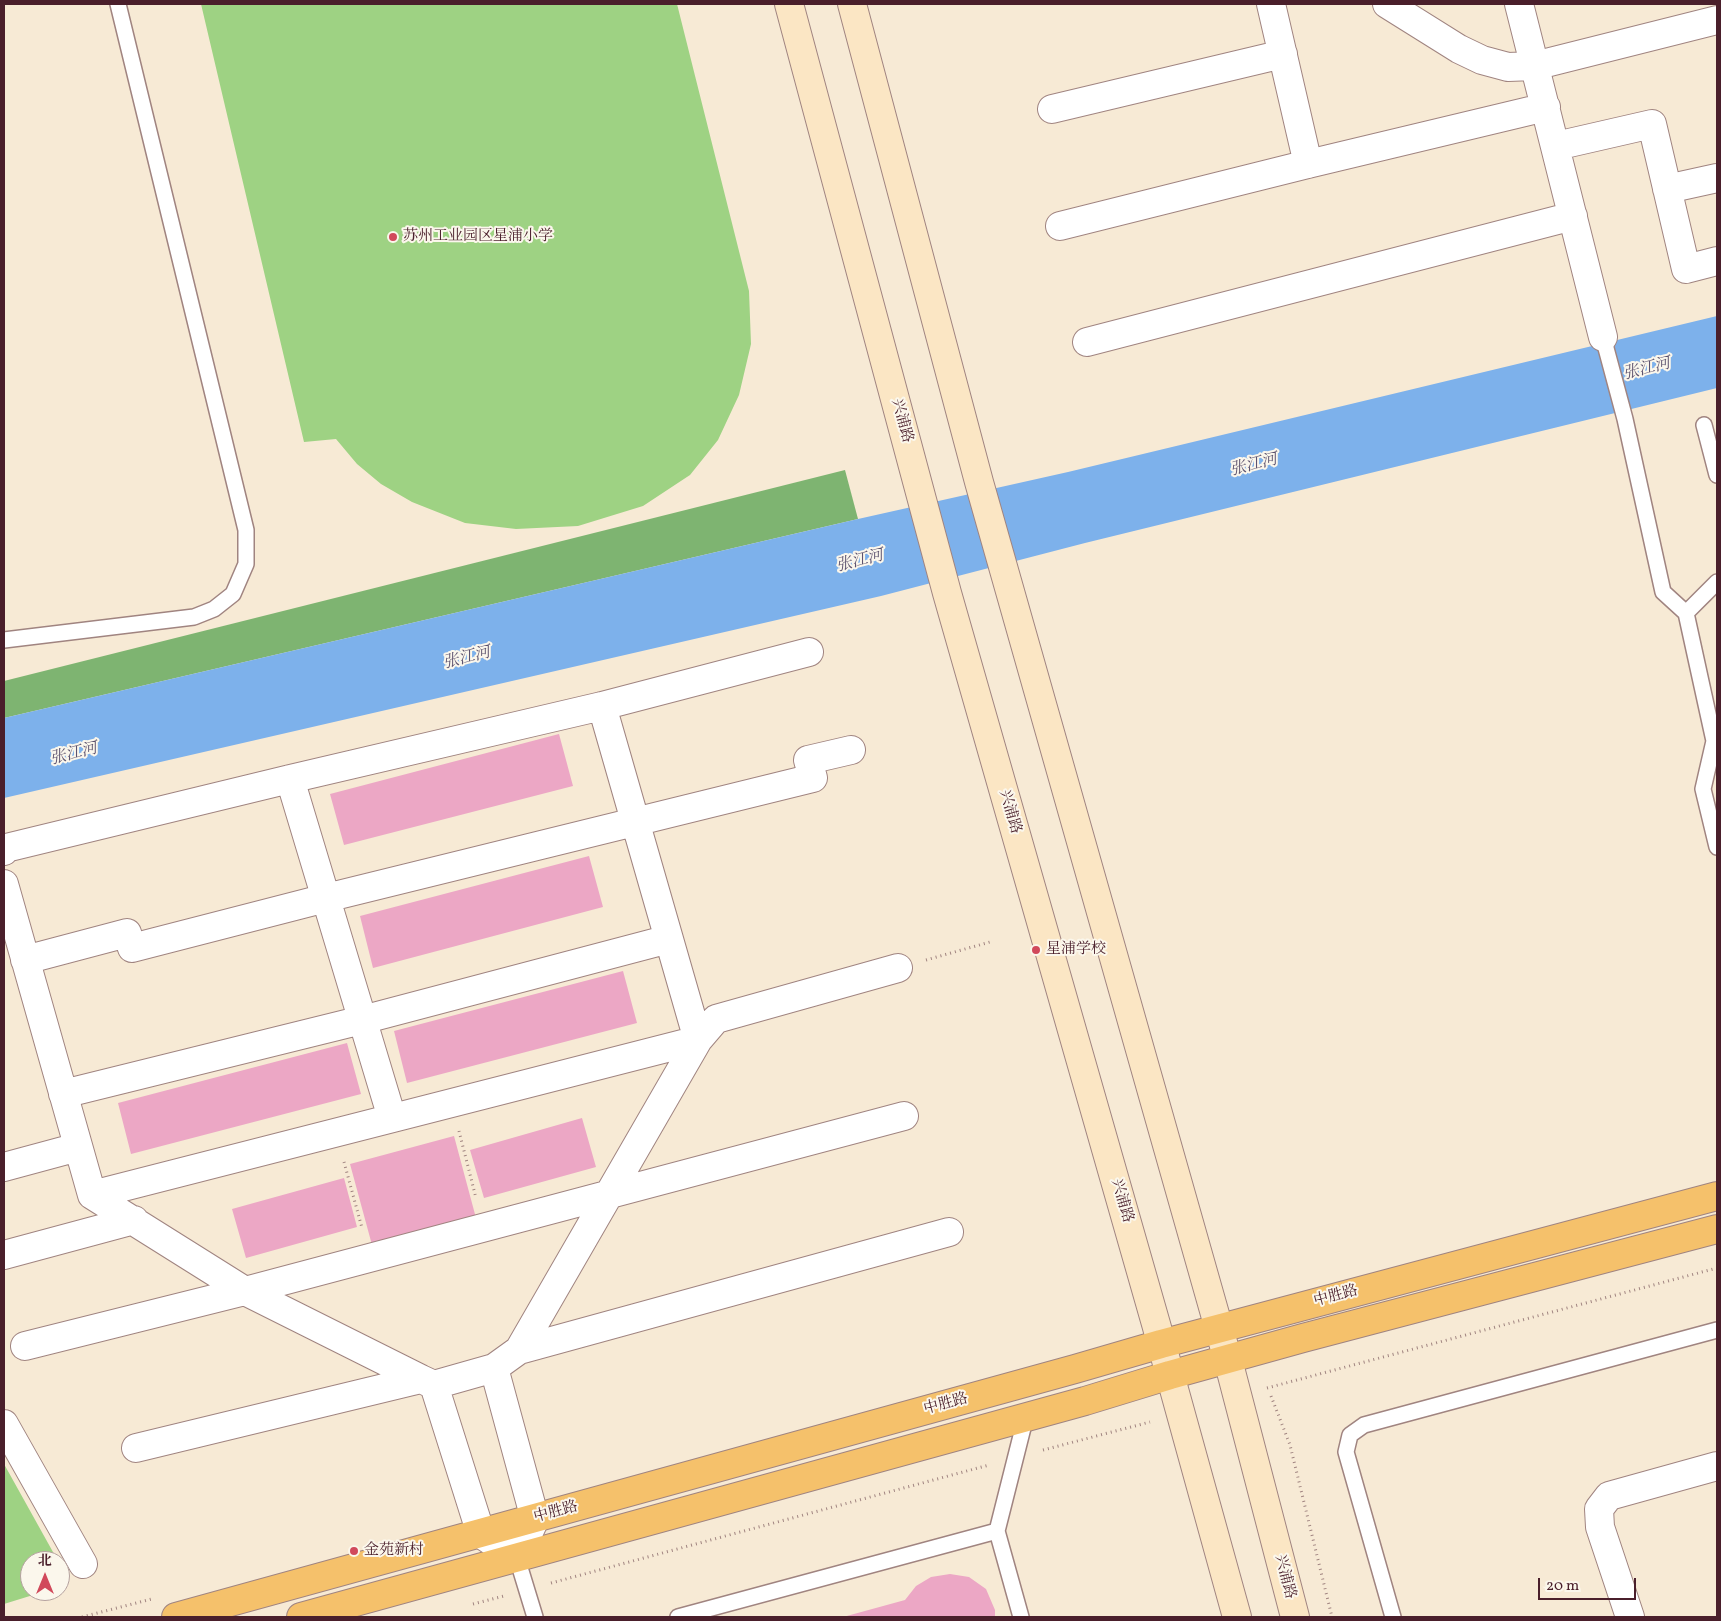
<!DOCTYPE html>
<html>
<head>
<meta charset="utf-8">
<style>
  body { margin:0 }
  #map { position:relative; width:1721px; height:1621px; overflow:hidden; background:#f7ead5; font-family:Vollkorn,"Noto Serif SC",serif }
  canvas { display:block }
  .frame { position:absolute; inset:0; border:5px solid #4a1f2b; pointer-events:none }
  .north { position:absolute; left:20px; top:1551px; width:50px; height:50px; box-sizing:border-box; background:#fbf7ec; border:1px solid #b4a19f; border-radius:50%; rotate:0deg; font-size:14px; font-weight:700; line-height:20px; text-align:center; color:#4a1f2b }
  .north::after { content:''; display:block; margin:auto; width:18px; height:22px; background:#d1495b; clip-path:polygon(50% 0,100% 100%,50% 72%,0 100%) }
  .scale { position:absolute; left:1538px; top:1578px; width:98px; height:22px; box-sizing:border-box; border:2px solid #4a1f2b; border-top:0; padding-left:6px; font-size:15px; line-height:18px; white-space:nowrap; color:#4a1f2b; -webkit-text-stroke:4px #fbf7ec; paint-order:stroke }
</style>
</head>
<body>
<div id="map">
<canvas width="1721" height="1621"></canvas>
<div class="frame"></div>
<div class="north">北</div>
<div class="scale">20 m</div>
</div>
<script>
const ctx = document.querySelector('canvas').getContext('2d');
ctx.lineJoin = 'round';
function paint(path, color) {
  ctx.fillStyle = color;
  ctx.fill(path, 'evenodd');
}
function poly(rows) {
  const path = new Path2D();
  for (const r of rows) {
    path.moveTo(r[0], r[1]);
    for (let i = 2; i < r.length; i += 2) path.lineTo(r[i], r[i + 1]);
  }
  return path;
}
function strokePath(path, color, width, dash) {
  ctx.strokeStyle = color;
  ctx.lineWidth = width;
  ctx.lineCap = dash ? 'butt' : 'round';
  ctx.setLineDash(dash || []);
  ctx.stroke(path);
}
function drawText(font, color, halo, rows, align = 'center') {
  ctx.font = font + ' Vollkorn,"Noto Serif SC",serif';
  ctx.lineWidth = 4;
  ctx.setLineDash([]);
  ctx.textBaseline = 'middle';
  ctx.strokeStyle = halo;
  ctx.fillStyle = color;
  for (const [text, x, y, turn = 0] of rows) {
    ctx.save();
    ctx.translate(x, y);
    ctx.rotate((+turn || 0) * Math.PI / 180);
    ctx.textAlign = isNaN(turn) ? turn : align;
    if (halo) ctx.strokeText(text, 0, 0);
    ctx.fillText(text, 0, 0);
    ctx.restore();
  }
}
paint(poly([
  [201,4,677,4,749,291,751,344,739,395,718,440,690,475,643,506,578,526,516,529,465,523,412,502,381,484,357,464,336,439,304,442],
  [4,1464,58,1561,30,1561,30,1591,46,1591,4,1604]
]), '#9ed283');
paint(poly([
  [845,470,858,519,4,718,4,681]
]), '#7eb471');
paint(poly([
  [1717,316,1717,388,1085,543,881,596,4,798,4,718,858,519,1068,472]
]), '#7db1eb');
paint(poly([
  [559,734,573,786,344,845,330,794],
  [589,856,603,907,373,968,360,916],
  [623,971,637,1023,407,1083,394,1031],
  [347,1043,361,1094,131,1154,118,1103],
  [582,1118,596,1167,484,1198,470,1150],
  [454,1136,476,1218,372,1245,350,1164],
  [344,1178,357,1227,246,1258,232,1209],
  [950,1574,969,1577,986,1589,995,1610,995,1617,843,1617,905,1600,916,1586,931,1577]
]), '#eca7c5');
const service = poly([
  [1603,337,1625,419,1663,592,1686,613,1714,741,1717,745],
  [1704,425,1717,475],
  [1686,613,1717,582],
  [4,640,194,617,214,609,233,594,246,564,246,530,118,4],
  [1714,741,1703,789,1717,847],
  [997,1531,1026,1416],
  [517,1558,535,1617],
  [678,1617,997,1531,1021,1617],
  [1393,1617,1346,1452,1350,1435,1364,1425,1717,1330]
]);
const minor = poly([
  [1271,4,1308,164],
  [1387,4,1459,49,1482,60,1508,67,1534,66,1717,20],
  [1519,4,1603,337],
  [1052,109,1283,54],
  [1556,146,1652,124,1686,269,1717,261],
  [1667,189,1717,178],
  [1060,226,1308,164,1546,107],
  [1087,342,1573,216],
  [290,779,392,1118],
  [4,851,6,848,290,779,602,706,809,652],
  [4,884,92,1195,245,1291,421,1379,434,1385,494,1368,519,1350,698,1040,602,706],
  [25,960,127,933,132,948,326,898,813,778,808,760,851,750],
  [63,1094,362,1020,669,939],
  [4,1167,78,1147],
  [92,1195,698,1040,716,1019,898,968],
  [4,1255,134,1220],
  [25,1346,245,1291,904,1116],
  [519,1350,949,1232],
  [434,1385,481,1534,517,1558,535,1519,494,1368],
  [4,1424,83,1564],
  [136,1448,421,1379],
  [1630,1617,1600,1527,1599,1509,1609,1496,1717,1466]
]);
const secondary = poly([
  [789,4,947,593,1156,1324,1237,1617],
  [852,4,979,482,1228,1360,1295,1617]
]);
const primary = poly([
  [176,1617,1075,1369,1161,1344,1717,1196],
  [301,1617,1085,1401,1170,1375,1303,1338,1717,1229]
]);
strokePath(service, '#a08480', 18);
strokePath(minor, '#a08480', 30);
strokePath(secondary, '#a08480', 30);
strokePath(primary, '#a08480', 30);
strokePath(poly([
  [926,960,990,942],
  [459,1131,476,1198],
  [344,1162,362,1228],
  [1267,1388,1717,1268],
  [1271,1396,1290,1445,1332,1617],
  [1043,1450,1150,1422],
  [551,1583,989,1465],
  [473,1604,504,1596],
  [82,1617,152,1599]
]), '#a08480', 3, [1, 4]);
strokePath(service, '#fff', 15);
strokePath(minor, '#fff', 28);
strokePath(secondary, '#fbe6c4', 28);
strokePath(primary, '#f5c16b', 28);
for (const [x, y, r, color] of [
  [393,237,5,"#d1495b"],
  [1036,950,5,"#d1495b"],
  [354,1551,5,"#d1495b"]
]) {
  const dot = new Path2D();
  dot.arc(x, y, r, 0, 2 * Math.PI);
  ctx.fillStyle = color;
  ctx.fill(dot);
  strokePath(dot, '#fbf7ec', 2);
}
drawText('15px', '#4a1f2b', '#fbf7ec', [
  ["苏州工业园区星浦小学",403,237],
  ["星浦学校",1046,950],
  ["金苑新村",364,1551]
], 'left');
drawText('15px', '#4a1f2b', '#fbf7ec', [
  ["兴浦路",901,421,75],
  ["兴浦路",1009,812,74],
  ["兴浦路",1121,1201,74],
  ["中胜路",1336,1297,-15],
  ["中胜路",946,1405,-15],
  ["中胜路",556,1513,-15],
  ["兴浦路",1284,1577,76]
]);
drawText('italic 16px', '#5c526e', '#fbf7ec', [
  ["张江河",1647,370,-14],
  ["张江河",1254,466,-14],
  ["张江河",860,562,-14],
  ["张江河",467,659,-14],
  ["张江河",74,755,-14]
]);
</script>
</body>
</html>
